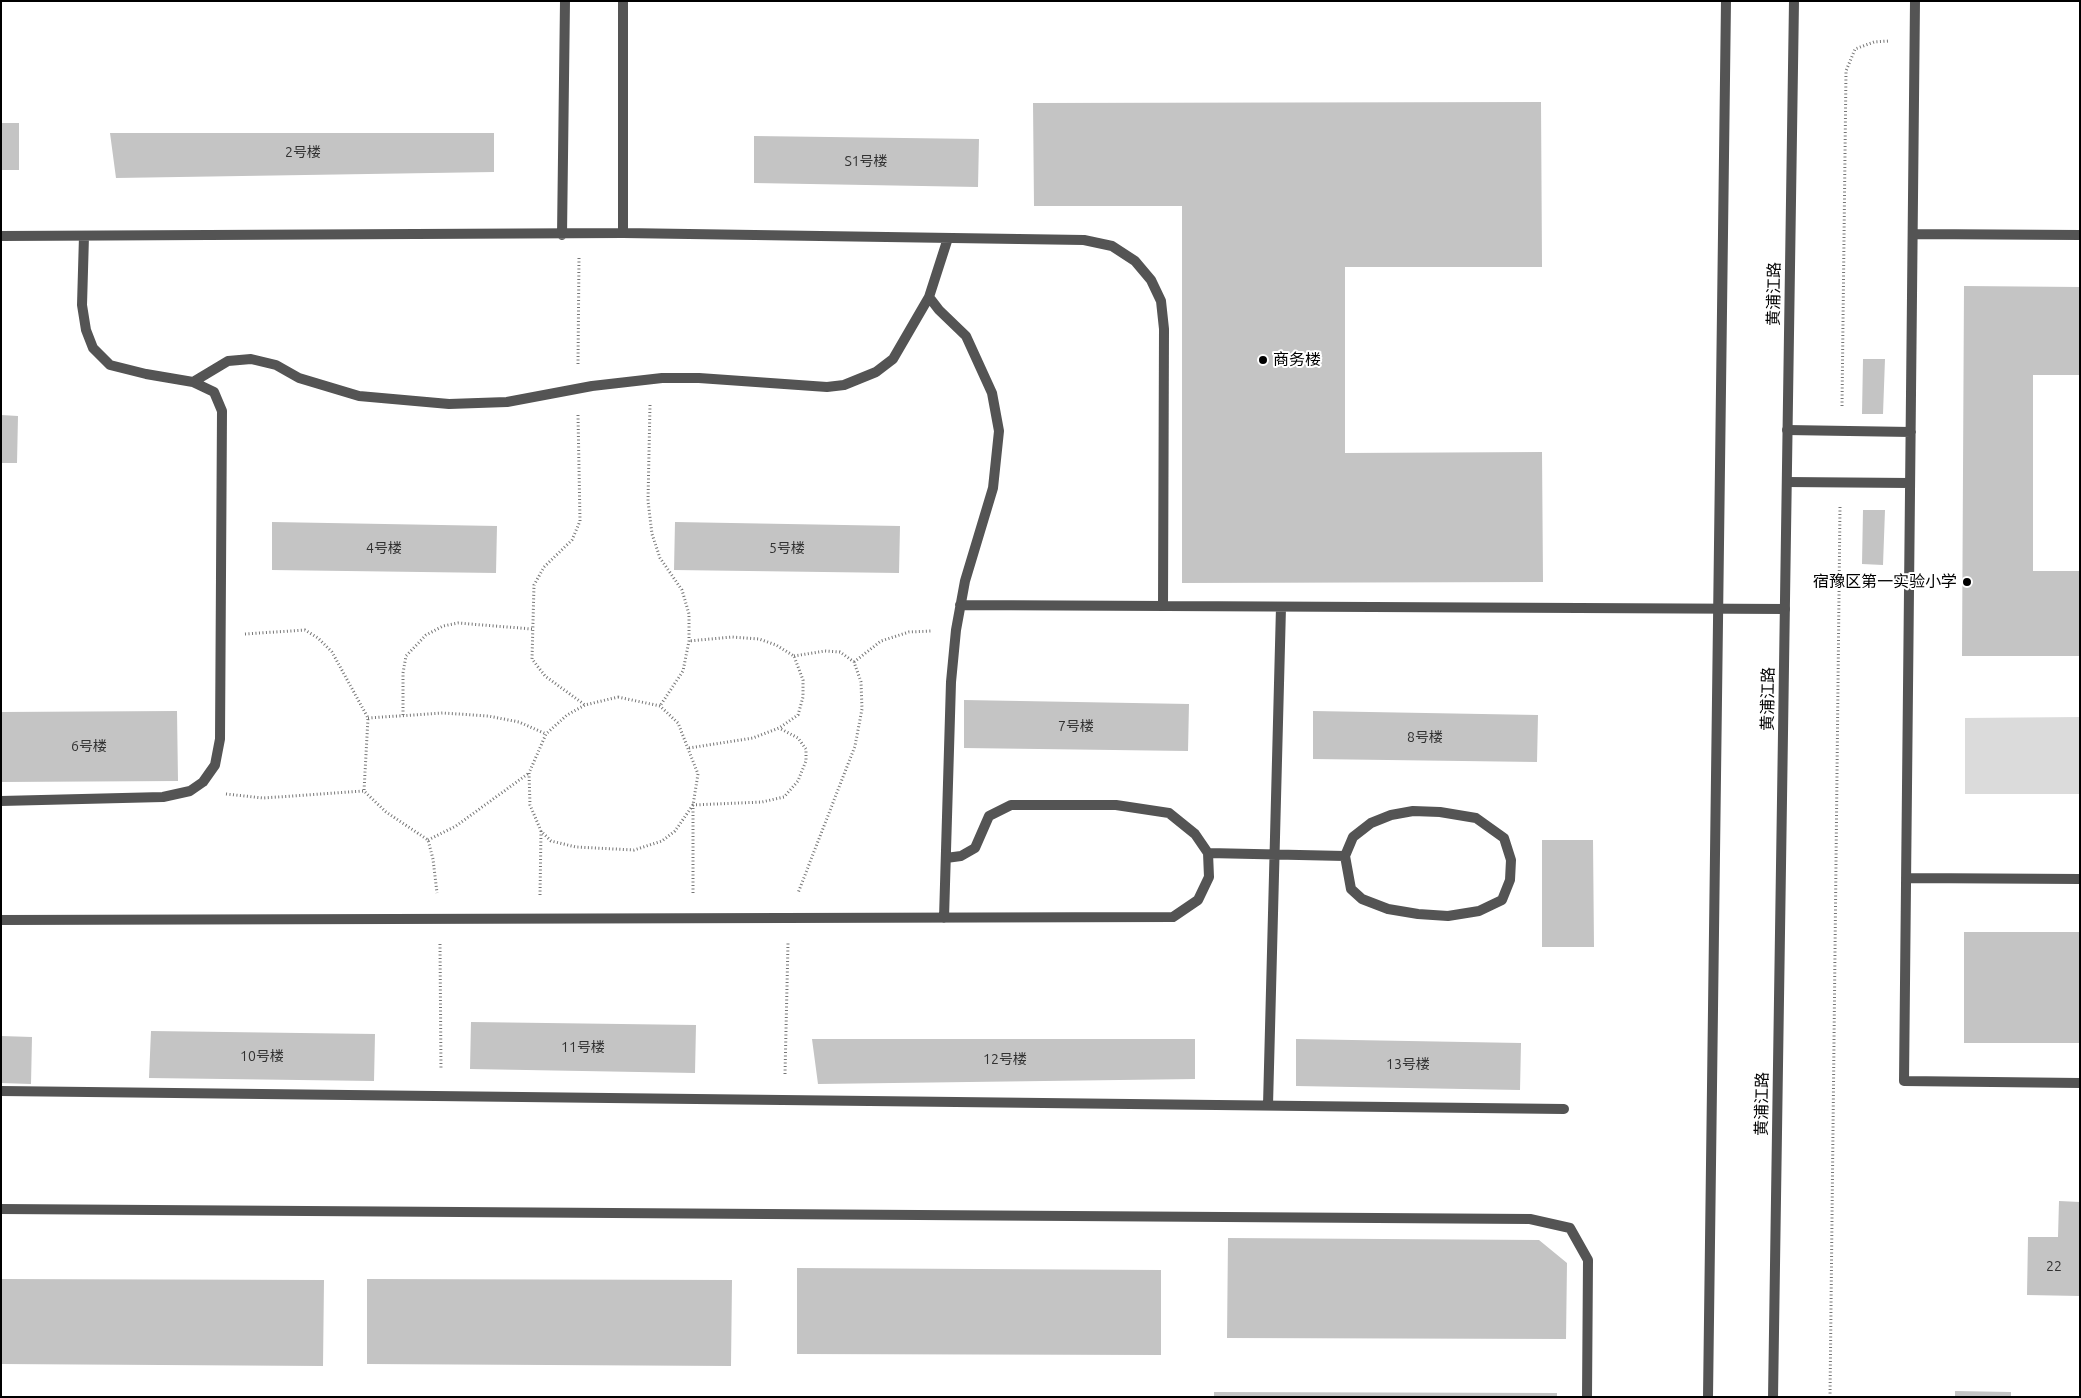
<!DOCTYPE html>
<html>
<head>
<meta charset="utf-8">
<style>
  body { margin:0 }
  #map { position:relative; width:2081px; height:1398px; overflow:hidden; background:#fff; font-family:Ubuntu,sans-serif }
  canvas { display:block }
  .frame { position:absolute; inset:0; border:2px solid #000; pointer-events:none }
</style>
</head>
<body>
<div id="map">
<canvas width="2081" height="1398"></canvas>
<div class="frame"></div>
</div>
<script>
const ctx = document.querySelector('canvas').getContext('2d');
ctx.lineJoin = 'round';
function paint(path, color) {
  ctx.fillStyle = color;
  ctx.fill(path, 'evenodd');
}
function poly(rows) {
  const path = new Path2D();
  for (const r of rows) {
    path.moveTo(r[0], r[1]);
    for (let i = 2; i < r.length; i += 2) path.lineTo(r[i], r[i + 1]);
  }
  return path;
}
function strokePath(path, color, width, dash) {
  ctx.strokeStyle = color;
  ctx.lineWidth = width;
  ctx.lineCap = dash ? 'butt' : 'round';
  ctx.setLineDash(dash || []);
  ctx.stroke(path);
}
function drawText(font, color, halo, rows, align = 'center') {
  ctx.font = font + ' Ubuntu,"Noto Sans SC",sans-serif';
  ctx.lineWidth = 4;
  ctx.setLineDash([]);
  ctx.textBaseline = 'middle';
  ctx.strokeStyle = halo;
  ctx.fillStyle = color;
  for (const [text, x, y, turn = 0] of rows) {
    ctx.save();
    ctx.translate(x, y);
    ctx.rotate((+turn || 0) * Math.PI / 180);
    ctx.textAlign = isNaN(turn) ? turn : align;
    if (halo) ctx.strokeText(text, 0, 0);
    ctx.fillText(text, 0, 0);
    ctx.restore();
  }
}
paint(poly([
  [2080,717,2080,794,1965,794,1965,718]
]), '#dbdbdb');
paint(poly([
  [1541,102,1542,267,1345,267,1345,453,1542,452,1543,582,1182,583,1182,206,1034,206,1033,103],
  [1,123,19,123,19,170,1,170],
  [110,133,494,133,494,172,116,178],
  [754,136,979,139,978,187,754,183],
  [1964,286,2080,287,2080,375,2033,375,2033,571,2080,571,2080,656,1962,656],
  [1863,359,1885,359,1883,414,1862,414],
  [1,415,18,416,17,463,1,463],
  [1863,510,1885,510,1883,565,1862,564],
  [272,522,497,526,496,573,272,570],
  [675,522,900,526,899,573,674,570],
  [964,700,1189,704,1188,751,964,748],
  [177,711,178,781,1,782,1,712],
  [1313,711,1538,715,1537,762,1313,759],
  [1542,840,1593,840,1594,947,1542,947],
  [1964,932,2080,932,2080,1043,1964,1043],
  [471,1022,696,1025,695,1073,470,1069],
  [151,1031,375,1034,374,1081,149,1078],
  [1,1036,32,1037,31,1084,1,1083],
  [812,1039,1195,1039,1195,1079,818,1084],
  [1296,1039,1521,1043,1520,1090,1296,1086],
  [2059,1201,2080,1202,2080,1296,2027,1295,2028,1237,2058,1237],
  [1228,1238,1539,1240,1567,1263,1566,1339,1227,1338],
  [797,1268,1161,1270,1161,1355,797,1354],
  [1,1279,324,1280,323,1366,1,1364],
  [367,1279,732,1280,731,1366,367,1364],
  [1955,1391,2011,1392,2011,1397,1955,1397],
  [1214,1392,1557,1393,1557,1397,1214,1397]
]), '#c4c4c4');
strokePath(poly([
  [578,364,579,257],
  [650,405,648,501,652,534,660,558,682,590,689,614,689,641,683,671,660,706],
  [1842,406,1846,71,1855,49,1874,42,1889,41],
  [578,415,580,521,572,540,544,567,534,585,532,659,545,676,585,705],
  [245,634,305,630,318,638,332,652,368,718,364,791],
  [794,656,825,651,840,652,854,662,861,682,862,709,855,746,798,893],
  [854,662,881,641,909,632,932,631],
  [618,697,660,706,678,723,698,774,693,805,675,831,662,841,634,850,576,847,551,841,541,831,530,805,529,773,546,734,567,715,585,705,618,697],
  [403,715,403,673,406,656,426,635,443,626,458,623,532,629],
  [368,718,443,713,488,716,519,722,546,734],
  [689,748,753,738,779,728,798,715,803,697,803,680,794,656,776,645,759,639,732,637,689,641],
  [226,794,263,798,364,791,386,812,428,840,433,859,437,893],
  [428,840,456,826,529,773],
  [693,893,693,805,762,802,784,797,798,781,806,761,806,749,798,738,779,728],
  [540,895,541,831],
  [440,944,441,1070],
  [785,1074,788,943],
  [1830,1397,1840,507]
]), '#767676', 3, [1, 2.5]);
strokePath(poly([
  [1915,1,1904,1081,2080,1083],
  [623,233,623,1],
  [1913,234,2080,235],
  [562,235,565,1],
  [1,236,623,233,1084,240,1112,246,1135,261,1151,280,1161,301,1164,329,1163,606],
  [929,297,939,310,966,336,992,393,999,431,993,488,965,581,956,630,951,682,944,918],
  [193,382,228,361,251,359,276,365,299,378,359,396,449,404,507,402,592,386,662,378,699,378,827,387,844,385,876,372,893,359,929,297,948,238],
  [1787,430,1911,432],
  [1787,482,1910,483],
  [960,605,1785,609],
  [1,801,163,797,190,791,203,782,215,765,220,739,222,411,214,392,193,382,146,374,110,365,93,348,86,330,82,305,84,236],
  [1208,853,1345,856,1353,837,1371,823,1391,815,1413,811,1440,812,1476,818,1504,838,1511,860,1510,880,1502,900,1479,911,1448,916,1418,914,1388,909,1362,899,1351,889,1345,856],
  [1906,878,2080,879],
  [1,920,1173,917,1198,900,1209,877,1208,853,1195,834,1169,813,1116,805,1011,805,989,816,975,848,961,856,946,858],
  [1,1091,1564,1109],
  [1268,1105,1281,607],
  [1,1209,1530,1219,1570,1228,1588,1260,1587,1397]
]), '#545454', 10);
strokePath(poly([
  [1708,1397,1726,1],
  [1773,1397,1794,1]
]), '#545454', 10);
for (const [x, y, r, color] of [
  [1263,360,5,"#000"],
  [1967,582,5,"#000"]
]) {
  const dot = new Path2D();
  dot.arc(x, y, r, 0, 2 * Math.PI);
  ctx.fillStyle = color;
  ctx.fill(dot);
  strokePath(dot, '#fff', 2);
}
drawText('14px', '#313131', null, [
  ["2号楼",303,152],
  ["S1号楼",866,161],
  ["4号楼",384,548],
  ["5号楼",787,548],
  ["7号楼",1076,726],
  ["8号楼",1425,737],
  ["6号楼",89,746],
  ["11号楼",583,1047],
  ["10号楼",262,1056],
  ["12号楼",1005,1059],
  ["13号楼",1408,1064],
  ["22",2054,1266]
]);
drawText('16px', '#000', '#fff', [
  ["黄浦江路",1774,294,-89],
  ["黄浦江路",1768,699,-89],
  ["黄浦江路",1762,1104,-89]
]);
drawText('16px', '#000', '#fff', [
  ["商务楼",1273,360],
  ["宿豫区第一实验小学",1957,582,"right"]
], 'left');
</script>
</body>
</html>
